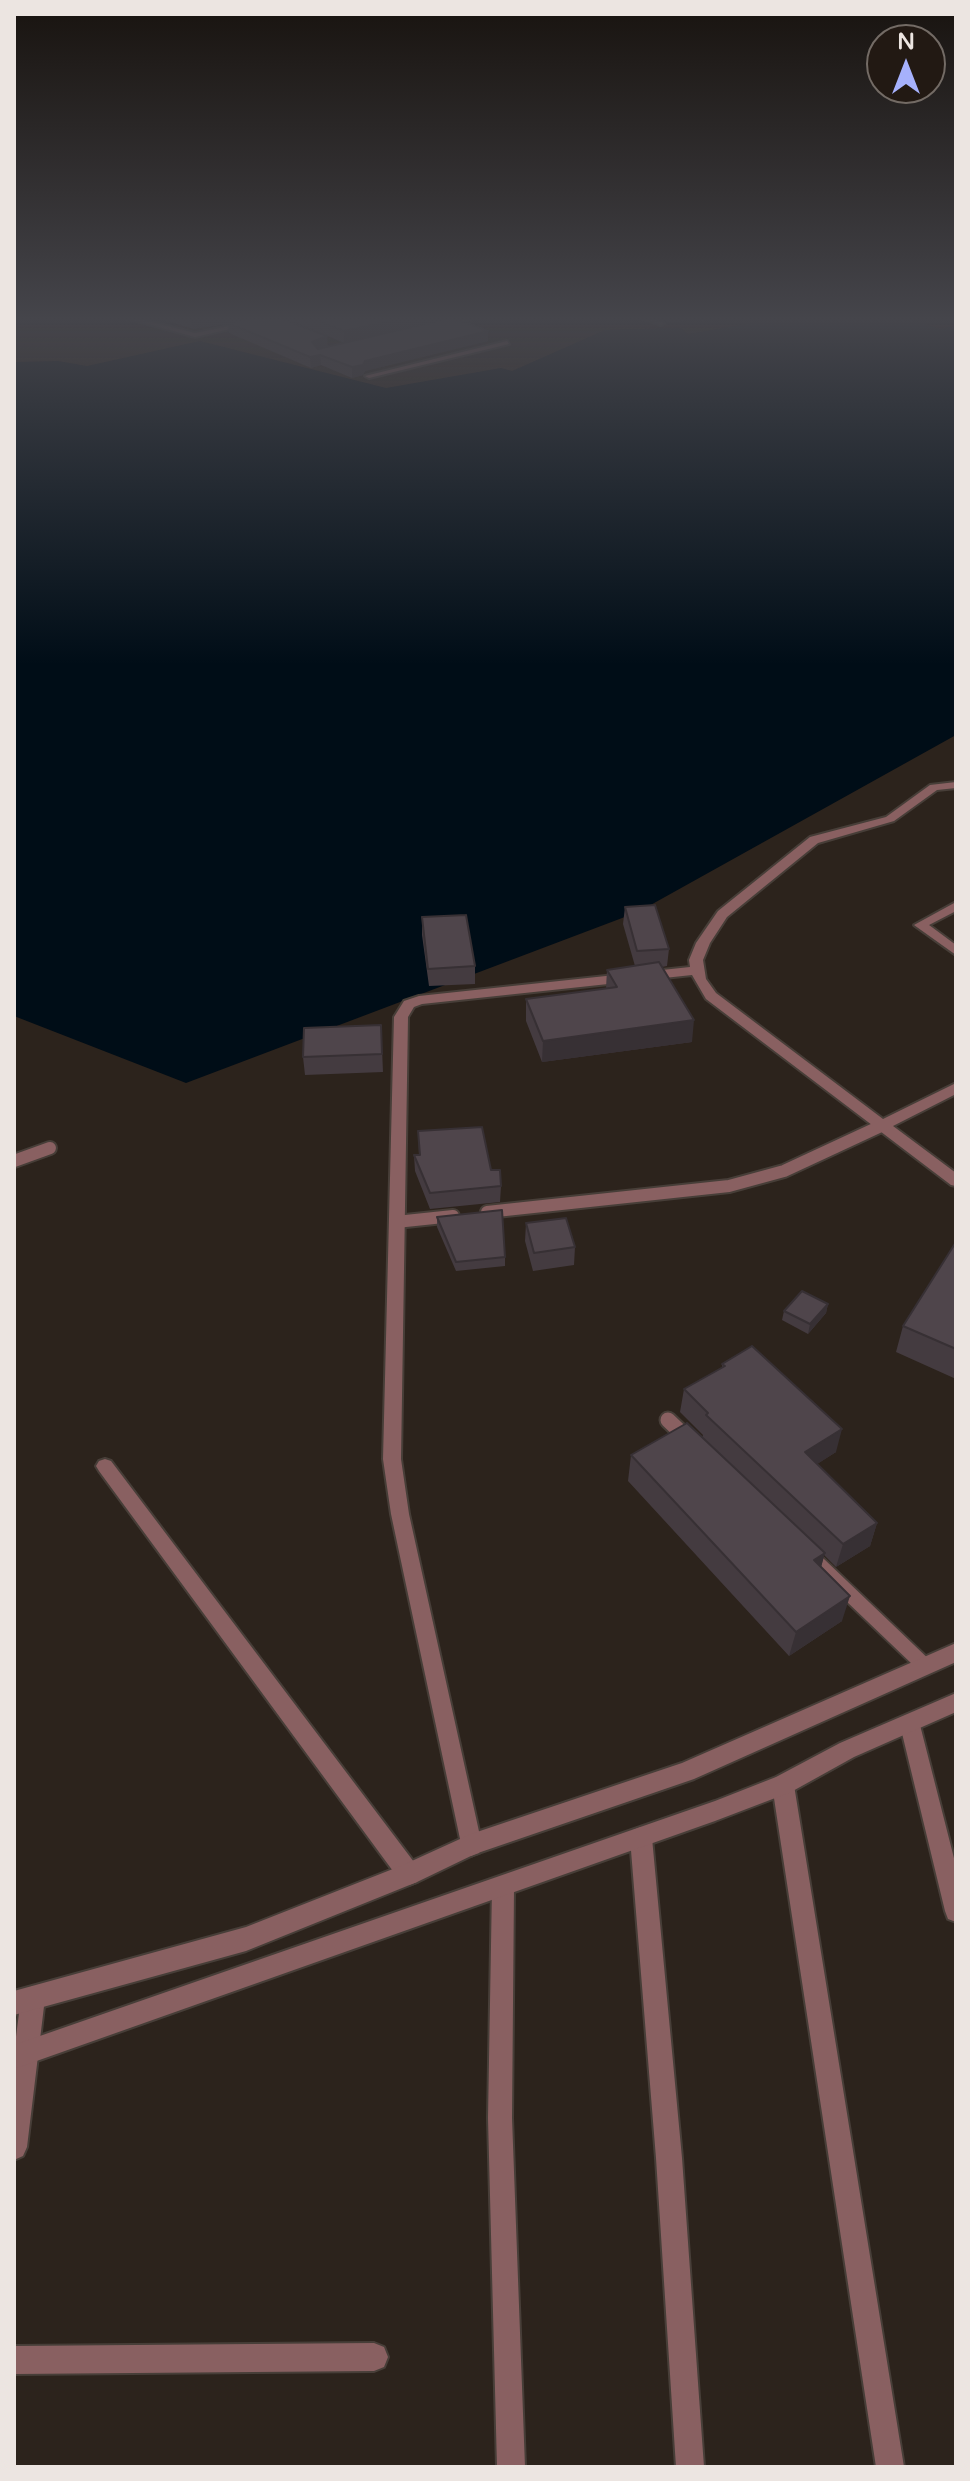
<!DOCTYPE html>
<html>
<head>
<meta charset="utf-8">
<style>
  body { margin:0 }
  #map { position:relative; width:970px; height:2481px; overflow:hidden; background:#2c231c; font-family:"Varela Round",sans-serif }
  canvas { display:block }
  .frame { position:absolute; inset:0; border:16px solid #ece5e1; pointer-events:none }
  .north { position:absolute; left:866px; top:24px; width:80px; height:80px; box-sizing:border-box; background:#221913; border:2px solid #736b65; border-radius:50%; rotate:0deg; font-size:22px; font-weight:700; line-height:32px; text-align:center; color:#ece5e1 }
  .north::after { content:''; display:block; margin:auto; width:28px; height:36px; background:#a6b1fc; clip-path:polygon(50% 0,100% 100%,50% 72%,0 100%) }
</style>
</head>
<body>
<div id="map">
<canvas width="970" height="2481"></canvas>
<div class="frame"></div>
<div class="north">N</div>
</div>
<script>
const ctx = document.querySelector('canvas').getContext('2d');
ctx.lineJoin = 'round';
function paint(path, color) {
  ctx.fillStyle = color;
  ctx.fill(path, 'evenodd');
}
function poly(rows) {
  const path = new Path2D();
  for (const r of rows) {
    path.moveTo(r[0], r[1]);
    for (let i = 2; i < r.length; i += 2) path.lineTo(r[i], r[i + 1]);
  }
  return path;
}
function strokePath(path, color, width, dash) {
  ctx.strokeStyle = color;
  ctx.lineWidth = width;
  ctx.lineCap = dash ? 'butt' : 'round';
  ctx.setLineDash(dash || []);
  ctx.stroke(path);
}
paint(poly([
  [785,318,903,318,940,329,956,326,956,735,638,912,186,1083,14,1016,14,362,58,361,87,366,200,341,386,388,501,368,512,371,605,330,681,328,688,334]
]), '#000d17');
const serviceFar1 = poly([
  [14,1161,50,1148],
  [487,1212,729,1186,784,1171,883,1125],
  [396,1222,453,1216]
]);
const service = poly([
  [668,1420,689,1440],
  [812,1558,924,1665]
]);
const minor = poly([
  [126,318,135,318,195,333,268,318,278,318,195,337,126,318],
  [463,318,473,318,440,327,437,325,463,318],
  [642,318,651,318,664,323,661,325,642,318],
  [507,341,509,344,369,378,365,376,507,341],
  [956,782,956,788,937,790,894,821,818,843,727,917,710,943,703,960,706,979,716,993,883,1119,956,1083,956,1094,893,1126,956,1173,956,1186,951,1185,706,999,692,975,422,1004,414,1007,408,1017,401,1459,409,1514,482,1845,479,1853,471,1856,463,1853,391,1514,383,1459,394,1017,404,1001,419,996,690,967,689,960,696,943,718,911,810,837,886,817,930,785,956,782],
  [956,902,956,911,929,925,956,945,956,955,914,925,956,902],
  [105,1459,111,1461,417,1866,420,1874,417,1882,409,1885,401,1882,99,1471,96,1466,99,1461,105,1459],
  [910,1715,917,1718,920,1725,956,1866,956,1922,948,1919,945,1911,900,1725,903,1718,910,1715],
  [783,1775,791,1778,794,1785,904,2467,876,2467,772,1785,775,1778,783,1775],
  [641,1827,649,1830,652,1838,682,2158,704,2467,676,2467,656,2158,630,1838,633,1830,641,1827],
  [503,1877,511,1880,514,1888,512,2118,525,2467,497,2467,488,2118,492,1888,495,1880,503,1877],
  [33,1986,41,1990,45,1998,27,2147,23,2156,14,2160,14,2052,21,1998,25,1990,33,1986],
  [374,2343,384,2347,388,2357,384,2367,374,2371,14,2374,14,2346,374,2343]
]);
const tertiary = poly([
  [956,1643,956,1662,694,1779,475,1854,417,1882,246,1951,14,2015,14,1991,246,1927,403,1865,471,1834,682,1763,956,1643],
  [956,1693,956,1712,854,1757,791,1792,715,1821,14,2069,14,2045,715,1801,776,1777,840,1743,956,1693]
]);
strokePath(serviceFar1, '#473e38', 16);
strokePath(service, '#473e38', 19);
strokePath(minor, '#473e38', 4);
strokePath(tertiary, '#473e38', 4);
strokePath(serviceFar1, '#896061', 12);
strokePath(service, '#896061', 15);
paint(minor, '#896061');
paint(tertiary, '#896061');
paint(poly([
  [159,318,280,318,328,346,344,343,285,318,457,318,454,318,488,331,488,341,365,371,363,375,352,378,321,365,311,368,229,333,228,324,193,329],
  [654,318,715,318,703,321,694,318,673,323],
  [625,907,669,949,667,966,662,967,692,1042,542,1062,526,1021,526,999,606,988,607,970,635,966,623,924],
  [422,917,475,966,475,984,429,986,422,935],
  [381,1025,383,1072,305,1075,303,1057],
  [418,1131,491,1170,501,1186,500,1202,430,1209,415,1171,414,1155,419,1155],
  [437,1217,505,1257,505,1266,456,1271,437,1227],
  [526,1223,575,1247,574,1265,533,1271,525,1241],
  [956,1242,956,1379,896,1352,903,1326],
  [828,1304,826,1313,808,1334,782,1320,784,1311],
  [722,1364,836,1452,817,1464,877,1523,870,1546,836,1567,824,1555,821,1567,842,1621,789,1656,628,1481,631,1455,702,1438,703,1435,680,1412,684,1389,722,1368]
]), '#443b40');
paint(poly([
  [191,318,265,318,193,329],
  [405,318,457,318,344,343,344,331],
  [674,318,694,318,673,323],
  [488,331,488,341,365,371,363,375,352,378,352,367,365,361],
  [327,336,328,347,313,352,312,342],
  [320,355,321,365,311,368,310,357],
  [694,1020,692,1042,542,1062,543,1041],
  [828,1304,826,1313,808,1334,810,1324],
  [842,1429,836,1452,800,1475,805,1452],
  [877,1523,870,1546,836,1567,843,1544],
  [825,1553,818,1578,814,1560],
  [850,1596,842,1621,789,1656,796,1632]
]), '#373034');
const building = poly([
  [254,318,280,318,327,336,312,342,318,349,450,318,453,318,488,331,365,361,363,365,352,367,320,355,310,357,228,323,254,318],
  [311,318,405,318,344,331,311,318],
  [655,905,669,949,637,951,625,907,655,905],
  [466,915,475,966,428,969,422,917,466,915],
  [659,962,694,1020,543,1041,526,999,617,987,607,970,659,962],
  [381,1025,382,1054,303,1057,304,1028,381,1025],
  [482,1127,491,1170,500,1170,501,1186,430,1193,414,1155,420,1155,418,1131,482,1127],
  [502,1210,505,1257,456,1262,437,1217,502,1210],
  [566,1218,575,1247,534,1253,526,1223,566,1218],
  [956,1242,956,1349,903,1326,956,1242],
  [802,1291,828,1304,810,1324,784,1311,802,1291],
  [752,1346,842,1429,805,1452,877,1523,843,1544,706,1415,708,1413,684,1389,725,1366,722,1364,752,1346],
  [687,1423,825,1553,814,1560,850,1596,796,1632,631,1455,687,1423]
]);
paint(building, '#4f454b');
strokePath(building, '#373034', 2);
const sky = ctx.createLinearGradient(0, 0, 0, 665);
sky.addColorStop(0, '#18130f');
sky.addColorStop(0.48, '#45454b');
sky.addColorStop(1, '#45454b00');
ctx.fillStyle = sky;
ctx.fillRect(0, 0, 970, 665);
</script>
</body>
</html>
